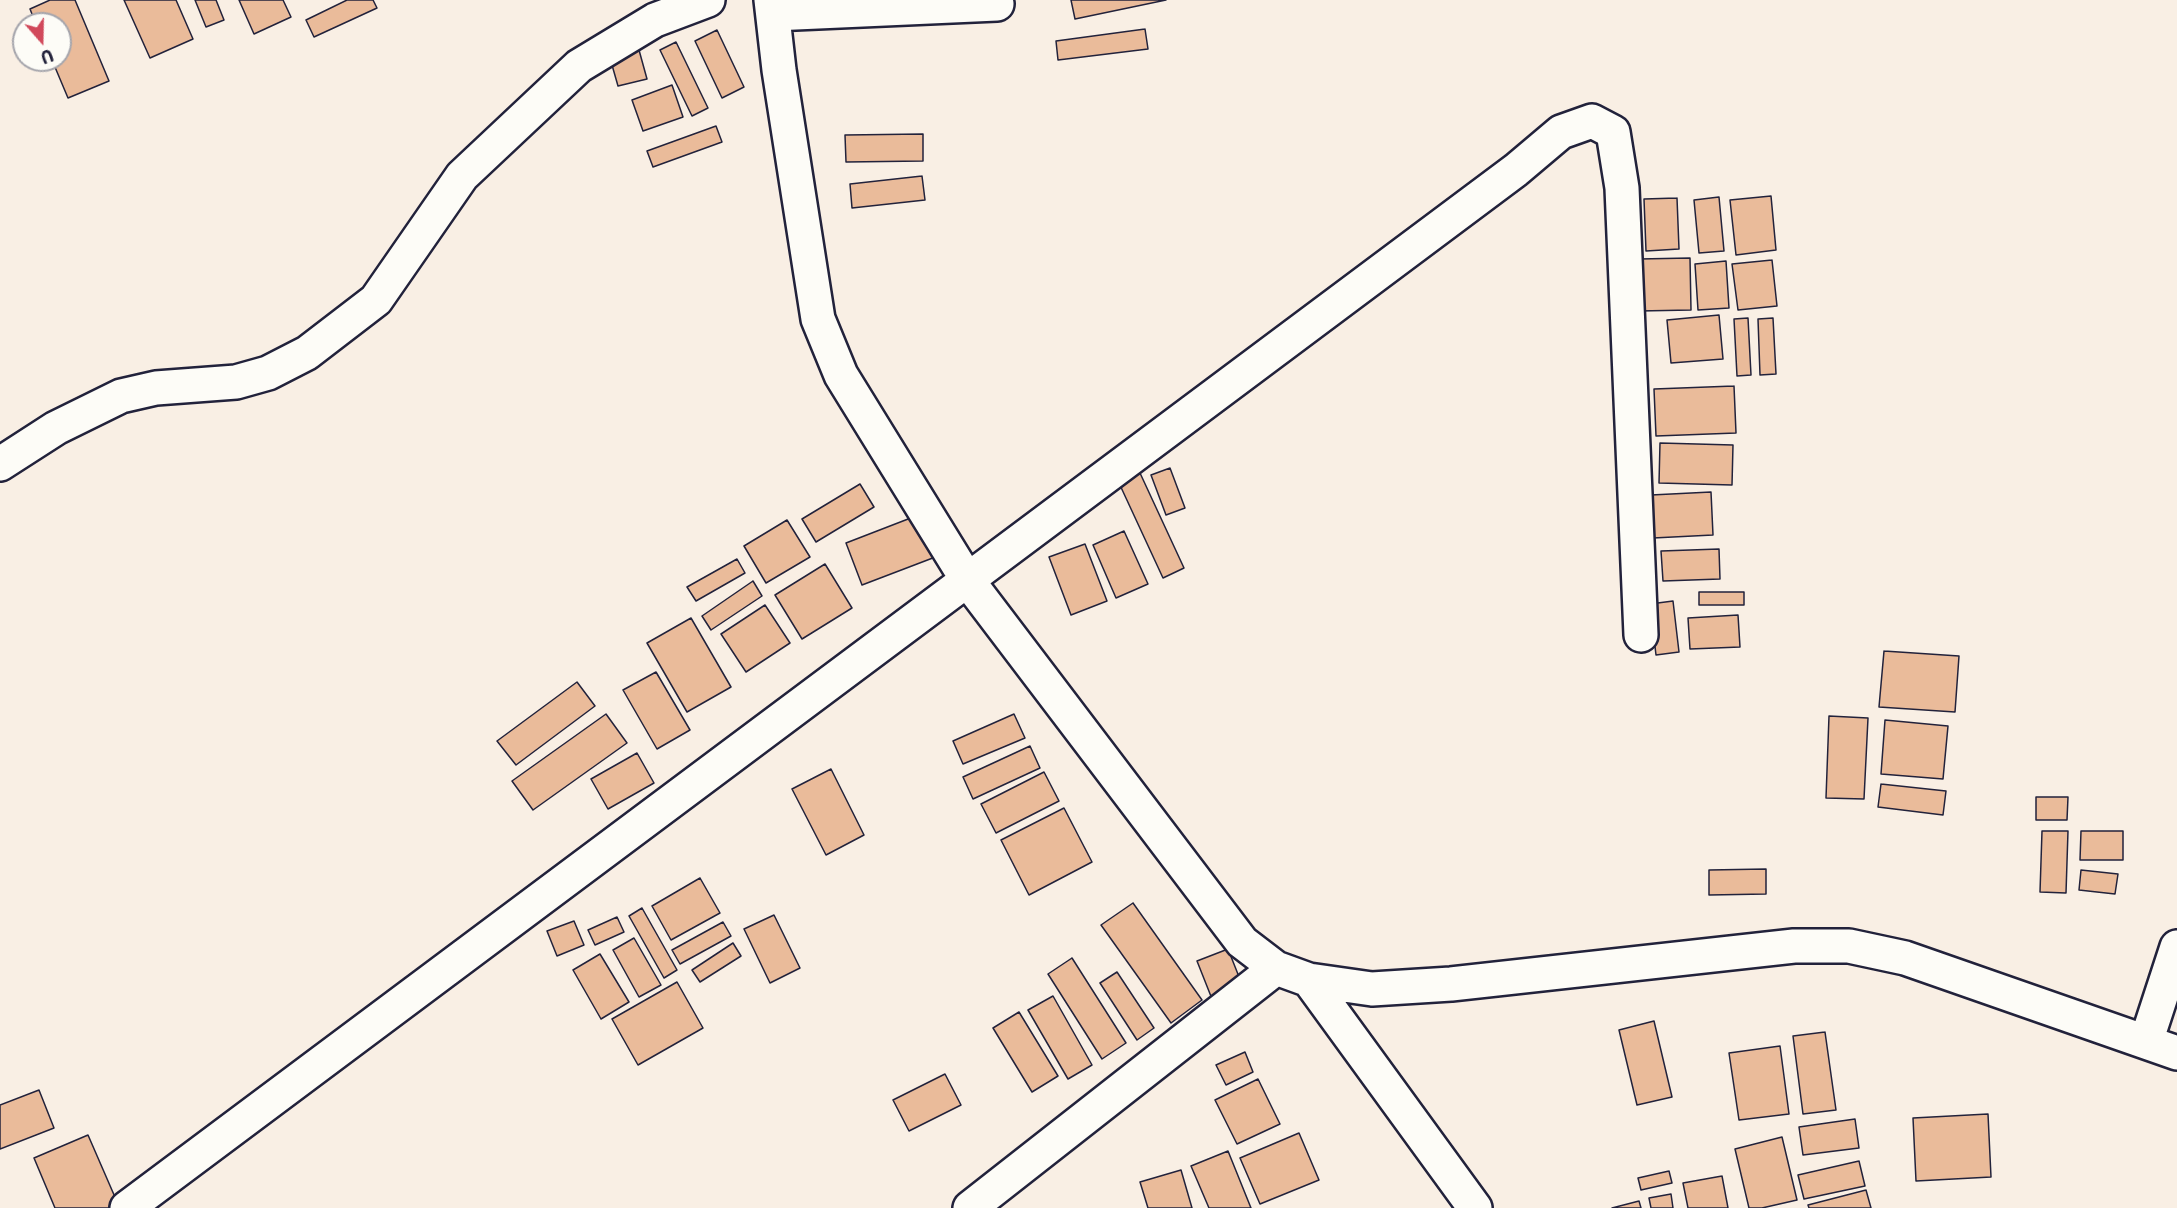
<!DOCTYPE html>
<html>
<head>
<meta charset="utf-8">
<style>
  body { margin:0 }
  #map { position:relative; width:2177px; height:1208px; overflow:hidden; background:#f9efe4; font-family:"Playpen Sans",sans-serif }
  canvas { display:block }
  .north { position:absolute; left:12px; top:12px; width:60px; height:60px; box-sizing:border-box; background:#fdfcf7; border:2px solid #a5a5ac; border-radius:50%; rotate:160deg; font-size:16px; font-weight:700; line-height:24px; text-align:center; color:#22223b }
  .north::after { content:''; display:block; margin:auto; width:21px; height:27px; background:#d1495b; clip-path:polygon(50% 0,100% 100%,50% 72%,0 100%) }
</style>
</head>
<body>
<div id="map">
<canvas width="2177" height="1208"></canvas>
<div class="north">U</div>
</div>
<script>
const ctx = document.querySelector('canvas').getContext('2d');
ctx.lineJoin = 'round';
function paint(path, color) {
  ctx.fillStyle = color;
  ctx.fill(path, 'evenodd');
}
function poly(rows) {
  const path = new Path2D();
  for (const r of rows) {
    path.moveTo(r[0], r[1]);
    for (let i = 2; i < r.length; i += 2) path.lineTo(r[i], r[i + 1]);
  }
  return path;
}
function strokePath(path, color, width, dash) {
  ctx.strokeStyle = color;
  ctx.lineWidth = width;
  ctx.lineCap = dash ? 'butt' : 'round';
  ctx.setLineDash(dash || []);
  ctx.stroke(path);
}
const building = poly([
  [50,0,75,0,109,81,68,98,52,60,60,60,60,24,36,24,30,9,50,0],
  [124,0,176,0,193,39,150,58,124,0],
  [195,0,216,0,224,20,206,27,195,0],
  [239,0,283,0,291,17,254,34,239,0],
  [347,0,373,0,377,8,314,37,306,20,347,0],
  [1071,0,1166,0,1075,19,1071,0],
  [1145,29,1148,49,1058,60,1056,41,1145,29],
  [717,30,744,87,722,98,695,41,717,30],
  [676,42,708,108,692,116,660,50,676,42],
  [639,50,647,79,618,86,610,58,639,50],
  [672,85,683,117,643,131,632,100,672,85],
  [716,126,722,142,653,167,647,151,716,126],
  [923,134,923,161,846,162,845,135,923,134],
  [922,176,925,200,852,208,850,184,922,176],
  [1771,196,1776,250,1736,255,1730,200,1771,196],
  [1719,197,1724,251,1699,253,1694,200,1719,197],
  [1677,198,1679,249,1646,251,1644,199,1677,198],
  [1690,258,1691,310,1639,311,1639,259,1690,258],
  [1772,260,1777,306,1738,310,1732,264,1772,260],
  [1726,261,1729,308,1698,310,1695,264,1726,261],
  [1719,315,1723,359,1671,363,1667,320,1719,315],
  [1748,318,1751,375,1737,376,1734,319,1748,318],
  [1773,318,1776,374,1760,375,1758,319,1773,318],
  [1734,386,1736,433,1656,436,1654,389,1734,386],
  [1660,443,1733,445,1732,485,1659,483,1660,443],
  [1170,468,1185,508,1166,515,1151,475,1170,468],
  [1140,473,1184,568,1163,578,1119,483,1140,473],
  [860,484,874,507,816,542,802,519,860,484],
  [1711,492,1713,535,1653,538,1651,495,1711,492],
  [921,514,938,556,862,585,846,543,921,514],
  [787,520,810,557,766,583,744,546,787,520],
  [1124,531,1148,584,1116,598,1093,545,1124,531],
  [1085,544,1107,601,1071,615,1049,557,1085,544],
  [1719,549,1720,579,1663,581,1661,551,1719,549],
  [737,559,745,573,696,601,687,587,737,559],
  [825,564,852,608,802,639,775,595,825,564],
  [753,581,762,596,711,630,702,616,753,581],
  [1699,592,1744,592,1744,605,1699,605,1699,592],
  [1673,601,1679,652,1656,655,1650,604,1673,601],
  [765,605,790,643,746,672,721,634,765,605],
  [1738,615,1740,647,1690,649,1688,618,1738,615],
  [691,618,731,687,687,712,647,643,691,618],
  [1884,651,1959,656,1955,712,1879,707,1884,651],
  [656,672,690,730,657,749,623,690,656,672],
  [577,682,595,706,516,765,497,741,577,682],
  [606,714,627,743,533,810,512,781,606,714],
  [1014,714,1025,738,963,764,953,741,1014,714],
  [1829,716,1868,718,1864,799,1826,798,1829,716],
  [1885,720,1948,726,1943,779,1881,774,1885,720],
  [1030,746,1040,768,973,799,963,777,1030,746],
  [637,753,654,783,608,809,591,779,637,753],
  [831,769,864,835,826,855,792,789,831,769],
  [1044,772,1059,801,996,833,981,804,1044,772],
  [1881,784,1946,791,1943,815,1878,807,1881,784],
  [2036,797,2068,797,2067,820,2036,820,2036,797],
  [1064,808,1092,862,1029,895,1001,840,1064,808],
  [2042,831,2068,831,2066,893,2040,892,2042,831],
  [2081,831,2123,831,2123,860,2080,860,2081,831],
  [1766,869,1766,894,1709,895,1709,870,1766,869],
  [2081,870,2118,874,2115,894,2079,890,2081,870],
  [700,878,720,913,671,940,652,906,700,878],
  [1133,903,1202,1000,1171,1023,1101,925,1133,903],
  [642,908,677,970,664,978,629,916,642,908],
  [774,915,800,968,770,983,744,929,774,915],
  [617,917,624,932,595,945,588,930,617,917],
  [574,921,584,945,557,956,547,931,574,921],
  [723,922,731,936,680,964,672,950,723,922],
  [634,938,661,985,639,997,613,950,634,938],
  [733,943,741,956,700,982,692,970,733,943],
  [1228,949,1247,997,1216,1009,1197,961,1228,949],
  [600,954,629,1002,601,1019,573,970,600,954],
  [1072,958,1126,1043,1102,1059,1048,974,1072,958],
  [1117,972,1154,1028,1137,1040,1100,983,1117,972],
  [677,982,703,1028,638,1065,612,1019,677,982],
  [1053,996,1092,1065,1068,1079,1028,1010,1053,996],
  [1019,1012,1058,1076,1032,1092,993,1028,1019,1012],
  [1654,1021,1672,1097,1637,1105,1619,1030,1654,1021],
  [1825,1032,1836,1110,1803,1114,1793,1036,1825,1032],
  [1780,1046,1789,1114,1739,1120,1729,1053,1780,1046],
  [1245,1052,1253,1072,1226,1085,1216,1065,1245,1052],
  [945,1074,961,1105,909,1131,893,1100,945,1074],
  [1258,1079,1280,1124,1237,1144,1215,1100,1258,1079],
  [39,1090,54,1128,0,1149,0,1105,39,1090],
  [1988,1114,1991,1177,1916,1181,1913,1118,1988,1114],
  [1855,1119,1859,1148,1803,1155,1799,1127,1855,1119],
  [1299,1133,1319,1180,1260,1204,1240,1158,1299,1133],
  [88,1135,118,1204,108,1208,55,1208,34,1158,88,1135],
  [1782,1137,1797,1200,1762,1208,1749,1208,1735,1149,1782,1137],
  [1228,1151,1251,1208,1209,1208,1191,1166,1228,1151],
  [1859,1161,1865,1186,1804,1199,1798,1175,1859,1161],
  [1181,1170,1192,1208,1148,1208,1140,1182,1181,1170],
  [1669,1171,1672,1183,1641,1190,1638,1178,1669,1171],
  [1722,1176,1728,1208,1688,1208,1683,1183,1722,1176],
  [1866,1190,1871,1208,1809,1208,1808,1205,1866,1190],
  [1671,1194,1673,1208,1651,1208,1649,1198,1671,1194],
  [1639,1201,1641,1208,1612,1208,1639,1201]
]);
paint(building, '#eabb9a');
strokePath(building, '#22223b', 1.5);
const street = poly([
  [771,0,779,70,818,319,841,375,968,581,1242,942,1276,968,1309,980,1372,989,1451,984,1794,946,1849,946,1905,958,2177,1053],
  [773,14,997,4],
  [0,464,56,428,121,396,156,388,236,382,268,373,307,353,376,300,462,176,579,66,655,20,708,0],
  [1309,980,1475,1208],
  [2146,1042,2177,947],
  [127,1208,1516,170,1561,132,1592,121,1613,132,1622,188,1641,635],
  [970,1208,1276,968]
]);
strokePath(street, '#22223b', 38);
strokePath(street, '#fdfcf7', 33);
</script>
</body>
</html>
